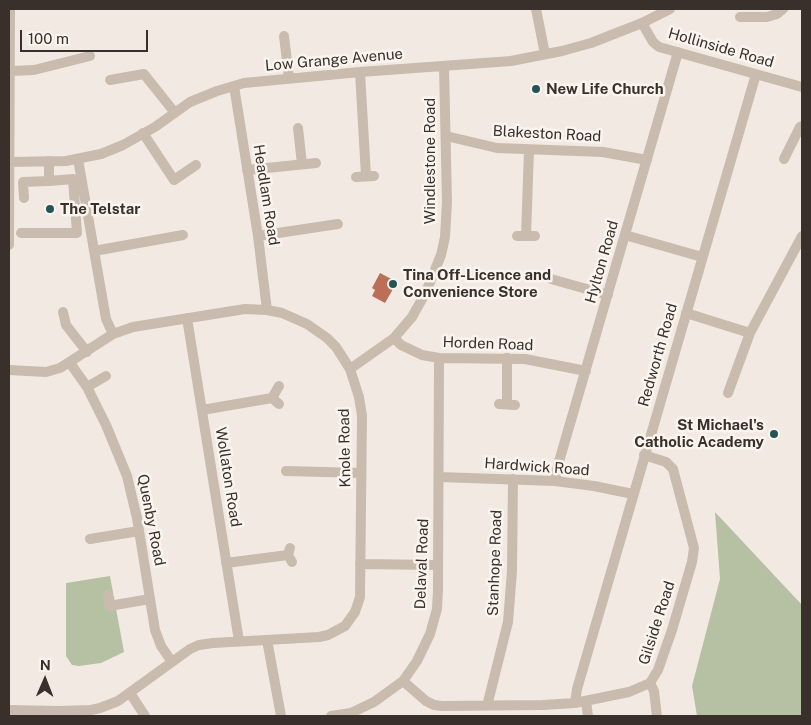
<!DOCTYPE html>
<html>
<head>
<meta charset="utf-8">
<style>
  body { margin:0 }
  #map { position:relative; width:811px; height:725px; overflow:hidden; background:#f2eae2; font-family:"Public Sans",sans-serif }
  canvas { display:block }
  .frame { position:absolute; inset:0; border:10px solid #39302c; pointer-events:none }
  .north { position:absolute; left:20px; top:655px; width:50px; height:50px; -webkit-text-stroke:4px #f9f4ee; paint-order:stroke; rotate:1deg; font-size:14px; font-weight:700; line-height:20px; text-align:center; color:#39302c }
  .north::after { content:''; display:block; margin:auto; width:18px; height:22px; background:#39302c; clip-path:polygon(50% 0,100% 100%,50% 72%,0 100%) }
  .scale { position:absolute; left:20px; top:30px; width:128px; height:22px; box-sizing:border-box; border:2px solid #39302c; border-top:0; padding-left:6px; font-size:15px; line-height:18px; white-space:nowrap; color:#39302c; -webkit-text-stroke:4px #f9f4ee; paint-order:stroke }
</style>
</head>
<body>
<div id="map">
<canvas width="811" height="725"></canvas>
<div class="frame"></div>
<div class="north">N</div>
<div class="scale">100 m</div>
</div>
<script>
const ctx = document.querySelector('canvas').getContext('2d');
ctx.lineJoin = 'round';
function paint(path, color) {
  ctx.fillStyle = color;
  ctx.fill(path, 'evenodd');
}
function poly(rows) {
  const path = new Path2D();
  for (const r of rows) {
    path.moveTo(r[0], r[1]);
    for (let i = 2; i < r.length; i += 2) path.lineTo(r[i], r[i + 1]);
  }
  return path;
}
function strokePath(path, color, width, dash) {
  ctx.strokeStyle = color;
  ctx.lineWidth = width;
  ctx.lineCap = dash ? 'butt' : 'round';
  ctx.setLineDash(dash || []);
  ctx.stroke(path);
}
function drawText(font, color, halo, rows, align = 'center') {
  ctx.font = font + ' "Public Sans",sans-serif';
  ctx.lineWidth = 5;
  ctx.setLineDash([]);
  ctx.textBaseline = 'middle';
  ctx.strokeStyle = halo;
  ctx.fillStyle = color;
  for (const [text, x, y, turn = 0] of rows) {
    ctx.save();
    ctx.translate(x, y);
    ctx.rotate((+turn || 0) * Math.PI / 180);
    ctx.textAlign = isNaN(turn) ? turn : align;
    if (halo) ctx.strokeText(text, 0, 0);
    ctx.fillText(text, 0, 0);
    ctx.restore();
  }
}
paint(poly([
  [715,512,802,605,802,716,697,716,692,686,720,579],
  [110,576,124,652,101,663,79,666,72,665,66,656,66,583]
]), '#b6c0a3');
paint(poly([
  [380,273,397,282,385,303,372,296,375,290,372,288]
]), '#bb6f56');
strokePath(poly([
  [536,9,545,54],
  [740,17,767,17,777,14,783,9],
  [642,23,653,42,659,47,802,87],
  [284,36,289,78],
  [11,71,34,70,90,56],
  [360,72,366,176],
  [110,80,144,74,175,113],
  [234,86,258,236,267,310],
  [298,128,302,164],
  [143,133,174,180,196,165],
  [446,136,497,148,603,152,647,160],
  [78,159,106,319,113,334],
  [784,159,800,127,802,126],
  [9,162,66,161,101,154,123,145,155,127,190,102,217,91,244,83,360,72,511,61,562,51,591,43,642,23,670,9],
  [247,170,316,163],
  [356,177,374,176],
  [24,198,23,182,49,181],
  [21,233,77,233,73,179,49,181,49,161],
  [625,235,702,257],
  [258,236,338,224],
  [517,236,535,236],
  [526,236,529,150],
  [9,245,10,9],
  [94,251,183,235],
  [551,279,608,295],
  [63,312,66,325,87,352],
  [686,313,750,333],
  [187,318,239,641],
  [394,338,401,345,422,355,439,358,525,359,586,371],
  [70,363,87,387,106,425,127,476,137,518,155,630,161,646,172,662],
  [350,369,394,338,412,317,426,292,441,255,445,237,447,202,444,66],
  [9,370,46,372,60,368,113,334,133,327,245,309,267,310,282,313,307,324,327,338,336,347,350,369,359,397,362,416,360,597,355,612,345,626,328,635,319,637,213,643,199,645,190,649,118,701,100,708,91,710,59,711,9,710],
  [87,387,106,376],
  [728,393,750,333,802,236],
  [272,398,279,386],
  [499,404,515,405],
  [507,404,507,358],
  [202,410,272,398,279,404],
  [286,471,361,473],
  [439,477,555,481,594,486,633,494],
  [555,481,558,465,678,52],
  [90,539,139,531],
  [290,548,288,555,292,562],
  [226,563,288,555],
  [360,564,437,565],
  [108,595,109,606,150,599],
  [267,640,281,716],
  [403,681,426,701,434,705,442,706,543,705,575,703,629,692,650,683,658,670,672,630,692,562,694,548,673,469,666,462,644,455],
  [650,683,654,691,657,716],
  [130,693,145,716],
  [586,701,588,716],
  [575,703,577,689,756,74],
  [487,706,508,622,512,571,513,479],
  [331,716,351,713,374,702,403,681,417,661,430,634,437,609,438,590,439,358]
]), '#c9bbae', 10);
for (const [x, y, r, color] of [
  [536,89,5,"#255457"],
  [50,209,5,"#255457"],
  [393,284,5,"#255457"],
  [774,434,5,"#255457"]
]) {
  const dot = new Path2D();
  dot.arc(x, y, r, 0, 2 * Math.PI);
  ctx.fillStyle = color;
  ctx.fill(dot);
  strokePath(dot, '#f9f4ee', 2);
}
drawText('15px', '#39302c', '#f9f4ee', [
  ["Hollinside Road",721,48,16],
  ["Low Grange Avenue",334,60,-5],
  ["Blakeston Road",547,134,3],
  ["Windlestone Road",430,161,-90],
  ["Headlam Road",266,195,81],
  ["Hylton Road",602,262,-74],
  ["Horden Road",488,344,2],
  ["Redworth Road",658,355,-74],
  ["Knole Road",345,448,-91],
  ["Hardwick Road",537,467,4],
  ["Wollaton Road",228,477,81],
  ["Quenby Road",151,520,79],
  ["Stanhope Road",495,563,-88],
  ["Delaval Road",422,564,-88],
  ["Gilside Road",657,623,-72]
]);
drawText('bold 15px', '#39302c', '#f9f4ee', [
  ["New Life Church",546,89],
  ["The Telstar",60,209],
  ["Tina Off-Licence and",403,275],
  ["Convenience Store",403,292],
  ["St Michael's",764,425,"right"],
  ["Catholic Academy",764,442,"right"]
], 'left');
</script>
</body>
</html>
